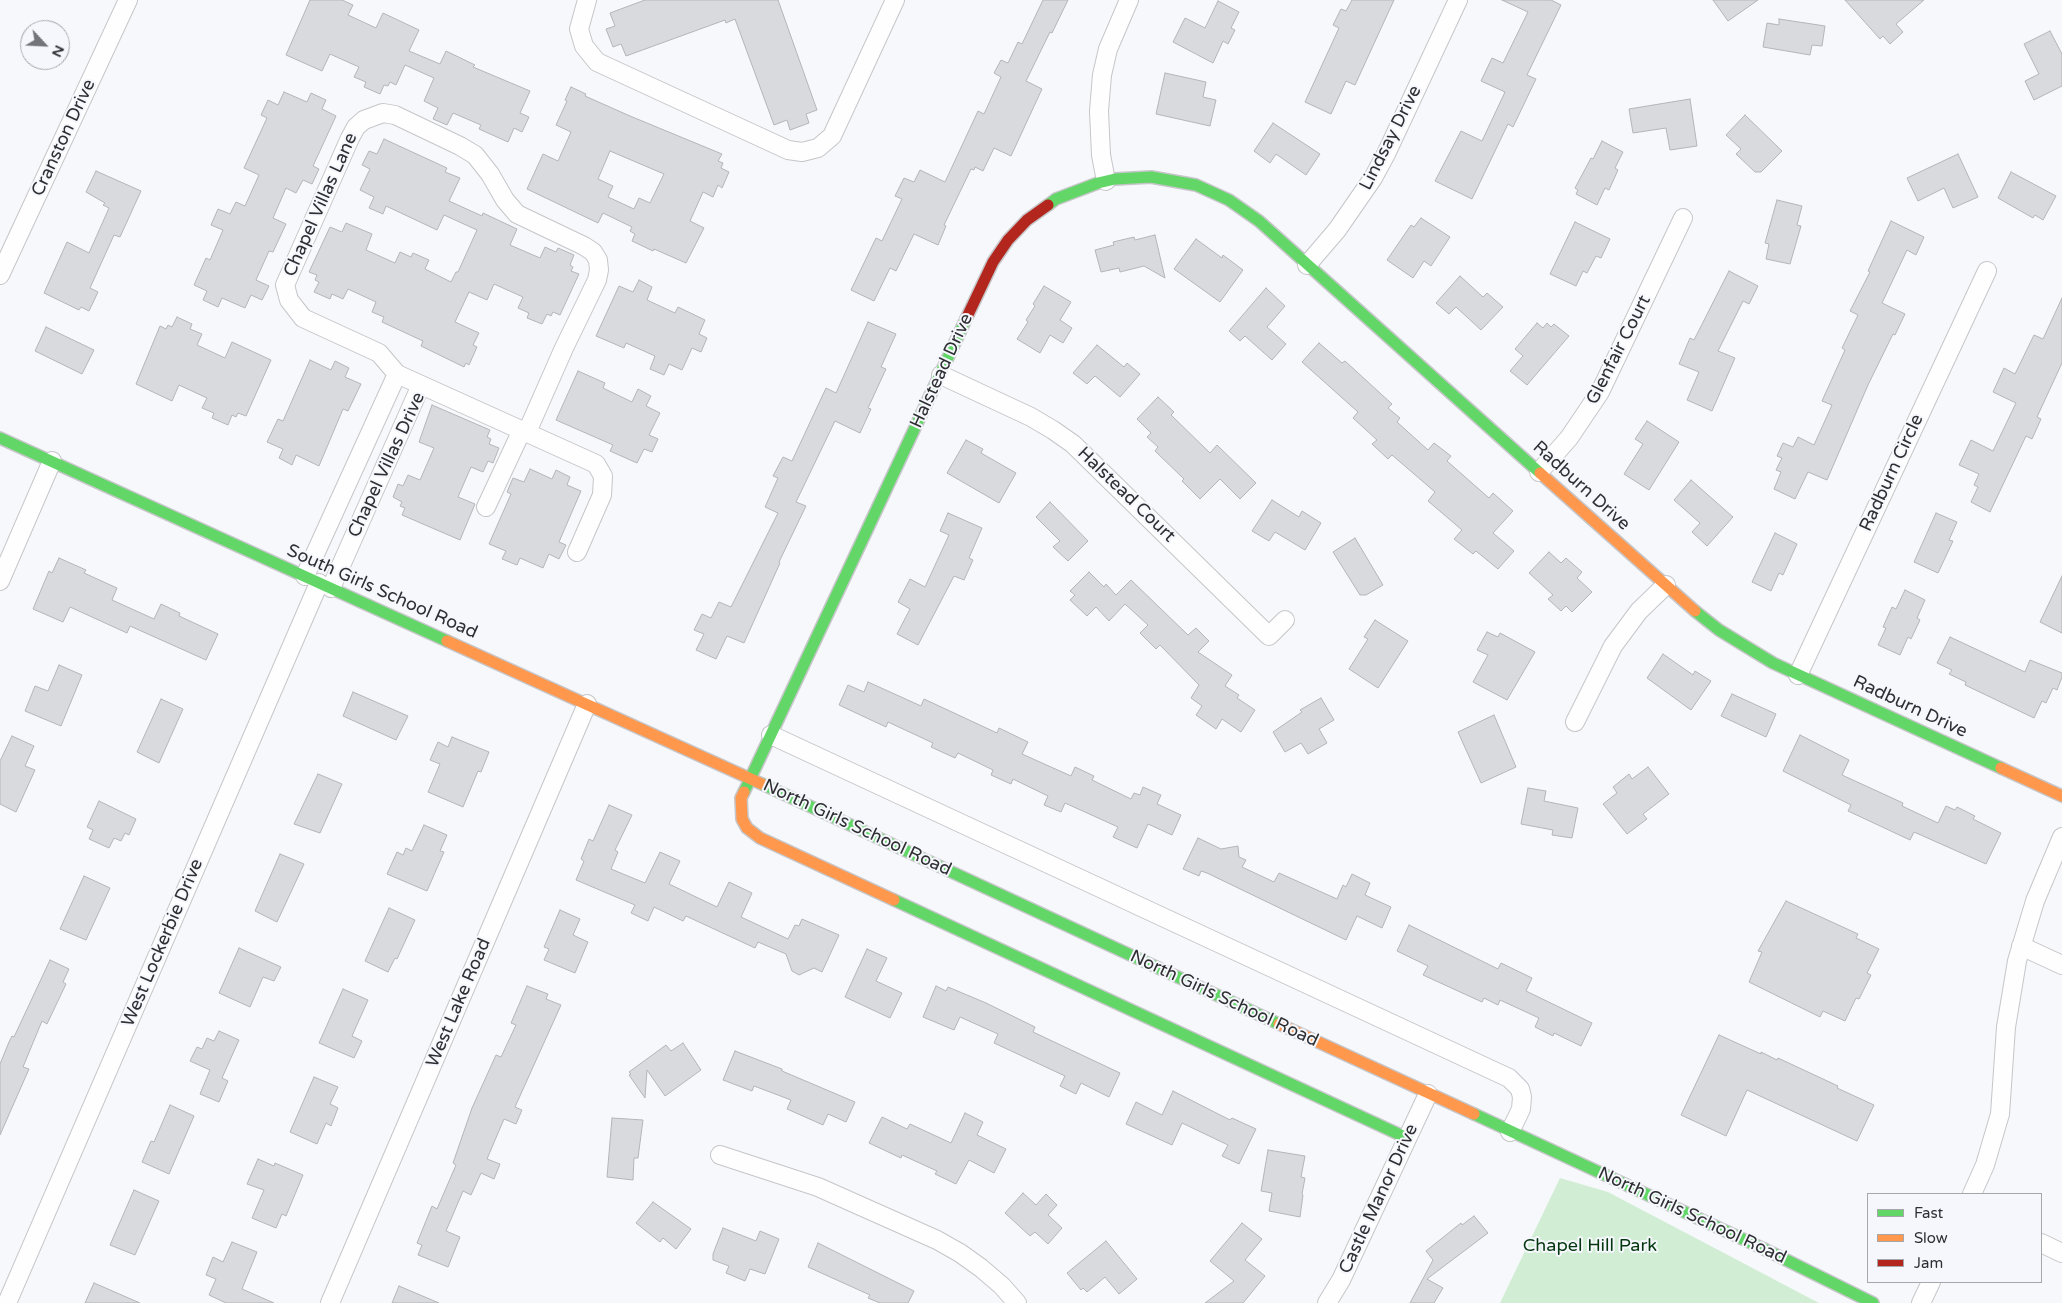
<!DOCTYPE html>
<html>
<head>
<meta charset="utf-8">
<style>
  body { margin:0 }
  #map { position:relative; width:2062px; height:1303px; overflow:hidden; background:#f7f8fc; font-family:"Varela Round",sans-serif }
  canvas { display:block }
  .legend { position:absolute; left:1867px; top:1193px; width:175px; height:90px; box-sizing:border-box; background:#f6f7fd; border:1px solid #a6a7ab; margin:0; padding:6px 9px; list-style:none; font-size:15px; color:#2e2f31 }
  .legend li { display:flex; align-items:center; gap:10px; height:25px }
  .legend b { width:25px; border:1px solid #a6a7ab }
  .north { position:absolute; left:20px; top:20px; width:50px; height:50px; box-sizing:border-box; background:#f6f7fd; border:1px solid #a6a7ab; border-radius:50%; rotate:115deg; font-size:14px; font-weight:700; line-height:20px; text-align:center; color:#2e2f31 }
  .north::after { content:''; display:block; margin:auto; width:18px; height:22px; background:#747578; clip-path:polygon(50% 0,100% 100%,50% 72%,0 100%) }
</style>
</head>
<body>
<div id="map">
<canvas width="2062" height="1303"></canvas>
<ul class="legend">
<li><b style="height:6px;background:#63d668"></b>Fast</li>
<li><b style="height:6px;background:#ff974d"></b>Slow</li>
<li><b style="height:6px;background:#b3261e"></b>Jam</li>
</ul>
<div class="north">N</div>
</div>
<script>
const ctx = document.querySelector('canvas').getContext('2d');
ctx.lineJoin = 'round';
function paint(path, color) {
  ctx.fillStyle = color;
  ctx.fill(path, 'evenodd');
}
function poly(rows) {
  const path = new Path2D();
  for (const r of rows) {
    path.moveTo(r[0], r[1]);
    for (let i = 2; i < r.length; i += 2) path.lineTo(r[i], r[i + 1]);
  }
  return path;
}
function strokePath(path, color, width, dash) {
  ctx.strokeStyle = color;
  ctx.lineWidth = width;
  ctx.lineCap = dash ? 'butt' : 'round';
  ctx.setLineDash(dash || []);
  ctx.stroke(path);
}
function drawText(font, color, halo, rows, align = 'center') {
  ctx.font = font + ' "Varela Round",sans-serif';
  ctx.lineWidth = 4;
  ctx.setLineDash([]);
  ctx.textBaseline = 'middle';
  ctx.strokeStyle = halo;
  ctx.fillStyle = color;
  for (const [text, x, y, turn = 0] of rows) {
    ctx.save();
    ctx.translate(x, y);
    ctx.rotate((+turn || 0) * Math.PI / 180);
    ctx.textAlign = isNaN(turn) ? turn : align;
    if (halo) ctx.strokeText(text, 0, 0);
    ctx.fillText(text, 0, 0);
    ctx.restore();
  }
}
paint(poly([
  [1560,1178,1608,1192,1819,1303,1500,1303]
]), '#d1eed4');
const building = poly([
  [310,0,342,0,353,5,348,15,376,28,383,13,419,30,409,51,440,64,446,51,475,65,473,67,530,91,520,113,529,117,522,132,514,128,508,142,479,129,481,125,453,113,447,125,433,119,438,108,424,101,434,78,405,65,396,85,390,82,388,86,384,85,380,94,364,87,366,82,354,77,359,67,330,54,322,71,286,55,310,0],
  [645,0,778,0,817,110,806,114,809,123,790,130,787,120,774,125,735,19,726,23,725,20,626,56,621,44,613,47,606,29,615,26,610,13,645,0],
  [1043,0,1068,0,1052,33,1050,32,1026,81,1042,89,1011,156,994,148,983,171,975,167,974,170,971,169,944,225,946,226,938,245,914,234,896,271,890,268,874,301,851,290,876,238,882,241,902,199,895,196,904,178,914,182,920,170,945,182,978,111,984,114,1001,77,994,73,1001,60,1008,63,1018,42,1022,44,1043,0],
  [1352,0,1394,0,1355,85,1346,81,1331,114,1305,102,1339,28,1333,25,1341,9,1346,11,1352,0],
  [1502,0,1551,0,1561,5,1527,75,1536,79,1513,127,1508,124,1472,199,1435,181,1461,131,1482,141,1505,92,1481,81,1492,58,1503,63,1528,12,1502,0],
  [1713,0,1758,0,1728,21,1713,0],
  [1845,0,1924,0,1896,24,1903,32,1890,44,1883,36,1880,39,1845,0],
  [1218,1,1239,12,1231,28,1235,30,1228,44,1223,41,1213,63,1173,42,1185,18,1205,28,1218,1],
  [1779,19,1825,26,1822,46,1812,45,1810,55,1763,47,1767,23,1779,25,1779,19],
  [2050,31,2062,54,2062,86,2034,100,2025,81,2039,74,2024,44,2050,31],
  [1165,73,1206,82,1203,97,1216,100,1210,126,1156,114,1165,73],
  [571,87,586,94,585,96,630,116,722,154,718,161,723,163,721,168,729,172,722,188,718,185,713,197,703,192,690,221,704,228,686,263,654,249,653,251,632,241,635,234,630,231,632,227,603,213,598,223,527,189,543,154,558,161,571,132,556,125,567,101,565,100,571,87],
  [610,151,664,174,650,203,639,198,634,209,608,197,613,186,598,179,610,151],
  [284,92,307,102,311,93,326,100,322,109,336,116,313,166,319,169,312,184,303,180,296,193,286,188,273,218,286,224,273,252,269,251,256,280,269,286,262,300,251,295,245,308,222,298,218,307,203,300,207,291,194,285,206,258,210,260,223,230,211,225,218,209,230,214,236,202,245,206,259,175,244,168,267,118,261,115,268,100,278,105,284,92],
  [1690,99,1697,146,1670,150,1666,128,1633,133,1629,109,1690,99],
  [1745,115,1782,151,1761,172,1755,172,1736,154,1741,149,1726,135,1745,115],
  [1273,123,1320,154,1306,175,1276,154,1270,163,1254,151,1273,123],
  [384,139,447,168,445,172,460,178,449,201,482,216,483,213,517,229,510,245,540,258,545,247,556,252,558,248,574,255,570,265,573,267,571,271,579,274,560,315,553,312,551,316,547,314,542,324,527,318,529,313,518,308,523,297,494,284,487,300,469,292,455,322,479,333,473,345,477,347,469,365,466,363,464,367,421,346,423,341,382,322,384,317,372,312,376,302,348,289,343,299,332,294,330,299,314,292,319,282,315,280,317,275,309,272,330,227,342,232,346,223,372,234,366,250,395,263,400,252,411,257,413,253,429,260,425,269,451,282,456,272,458,272,477,230,444,215,437,230,386,206,383,214,369,208,374,197,360,190,370,169,362,165,369,151,377,154,384,139],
  [1602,141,1623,152,1615,168,1618,170,1609,190,1605,188,1597,205,1576,194,1578,190,1575,188,1591,158,1593,159,1602,141],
  [1958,154,1978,197,1953,208,1944,188,1918,201,1907,178,1958,154],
  [96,171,141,191,120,237,114,235,90,288,98,292,89,311,81,307,79,310,44,293,67,242,89,253,109,208,103,205,105,203,86,192,96,171],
  [2011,172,2056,196,2043,220,2035,215,2033,218,1998,198,2011,172],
  [1777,200,1802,206,1797,225,1801,226,1790,264,1766,259,1769,244,1765,243,1777,200],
  [1421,218,1450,237,1431,266,1424,261,1413,278,1387,260,1411,225,1414,227,1421,218],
  [1891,221,1924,237,1916,255,1907,250,1882,303,1905,314,1895,335,1893,334,1868,385,1827,480,1808,472,1795,499,1774,489,1781,472,1776,470,1782,458,1777,456,1783,443,1793,447,1798,437,1814,445,1832,405,1822,401,1845,350,1842,348,1858,315,1850,311,1870,272,1868,271,1891,221],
  [1575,222,1610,239,1601,258,1596,256,1587,273,1583,271,1576,286,1550,274,1575,222],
  [1155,235,1165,278,1144,266,1120,272,1119,268,1101,272,1095,250,1114,245,1113,242,1134,237,1135,240,1155,235],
  [1196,239,1222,258,1223,255,1243,270,1220,302,1174,269,1196,239],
  [1729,271,1758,286,1749,304,1743,301,1718,351,1735,358,1712,411,1687,400,1699,372,1679,364,1690,338,1694,340,1729,271],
  [1460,276,1483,297,1487,293,1503,307,1481,330,1456,307,1449,314,1436,303,1460,276],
  [639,280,652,287,647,300,675,313,678,307,705,320,699,334,707,338,701,352,692,348,682,370,669,364,664,375,650,369,655,356,626,343,624,348,596,336,619,286,633,292,639,280],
  [1044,286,1071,302,1060,320,1072,328,1063,343,1050,335,1040,353,1017,339,1028,322,1026,320,1035,306,1033,304,1044,286],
  [1266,288,1285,306,1267,327,1286,344,1272,360,1245,336,1240,341,1229,331,1266,288],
  [2062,298,2062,363,2037,417,2041,419,2032,439,2026,436,1990,512,1971,502,1978,487,1974,485,1979,474,1959,465,1971,440,1993,451,2016,403,1993,392,2004,368,2015,374,2034,335,2043,339,2062,298],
  [177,317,192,324,190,329,202,334,197,345,225,358,232,342,271,360,246,416,238,413,236,417,232,415,228,425,212,418,214,413,202,408,207,398,179,385,172,401,136,384,160,326,166,329,168,325,172,327,177,317],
  [868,322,896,334,881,367,886,369,868,408,871,409,860,433,835,421,796,502,806,506,779,562,780,563,744,643,727,636,716,659,696,650,704,634,694,630,702,614,711,618,719,602,731,607,778,513,765,507,778,478,773,476,783,457,792,461,826,388,836,393,868,322],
  [1537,323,1543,328,1547,323,1551,327,1554,324,1569,336,1527,385,1510,371,1523,356,1515,349,1537,323],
  [46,327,94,350,82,374,35,351,46,327],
  [1319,343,1342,363,1345,361,1392,404,1388,408,1400,418,1397,422,1428,450,1434,443,1451,456,1447,461,1489,498,1493,493,1513,511,1493,533,1514,551,1498,569,1476,551,1473,554,1454,539,1462,530,1428,501,1435,492,1392,455,1388,459,1372,444,1377,440,1353,418,1358,412,1302,362,1319,343],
  [1097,345,1124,367,1127,363,1140,374,1120,397,1095,376,1087,384,1073,373,1097,345],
  [310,360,331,370,335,361,349,368,345,377,361,384,348,411,343,409,319,466,296,455,292,465,279,458,283,449,267,442,278,419,283,421,310,360],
  [578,371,605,383,603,388,632,402,638,389,651,396,646,406,660,413,649,435,658,439,652,452,644,449,637,463,610,451,613,445,556,420,578,371],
  [1158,397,1174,412,1171,415,1210,453,1217,445,1256,483,1240,499,1220,479,1200,499,1182,481,1184,479,1155,451,1158,447,1147,437,1151,433,1137,419,1158,397],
  [432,405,490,430,487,437,491,439,489,444,499,448,493,463,488,461,483,472,471,467,458,497,475,504,460,540,402,515,405,508,400,506,402,502,393,497,398,484,403,486,408,475,420,480,434,448,419,442,432,405],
  [1647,421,1679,442,1649,490,1624,474,1643,444,1635,439,1647,421],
  [966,440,983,449,981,453,1016,473,999,503,947,473,966,440],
  [530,469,552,479,556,470,570,477,567,485,581,491,559,542,566,545,559,559,549,554,543,568,520,558,517,565,502,559,506,551,489,544,511,494,507,492,513,478,524,482,530,469],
  [1691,480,1733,517,1707,546,1692,532,1700,523,1674,500,1691,480],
  [1272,500,1299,517,1302,511,1321,523,1305,550,1275,532,1269,541,1252,531,1272,500],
  [1050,502,1088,541,1068,561,1053,547,1060,541,1036,517,1050,502],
  [948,513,982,528,969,558,973,560,964,580,954,576,918,645,897,634,910,609,898,602,910,579,925,587,949,535,940,531,948,513],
  [1936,513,1957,522,1949,540,1953,541,1938,573,1914,562,1936,513],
  [1775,533,1797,544,1783,575,1779,573,1771,591,1752,582,1775,533],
  [1355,538,1383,585,1366,595,1360,595,1333,552,1355,538],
  [1549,552,1561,563,1566,558,1582,572,1577,578,1592,592,1572,612,1566,606,1561,611,1548,599,1553,595,1529,573,1549,552],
  [59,558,86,570,84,573,117,588,112,600,154,619,161,604,180,613,179,616,218,634,206,660,130,626,127,633,70,607,63,622,33,609,49,571,52,573,59,558],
  [1089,572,1104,587,1106,584,1116,595,1131,580,1188,635,1196,628,1209,641,1198,652,1232,675,1225,686,1239,695,1237,698,1255,710,1241,732,1222,719,1216,729,1196,715,1202,706,1191,698,1199,685,1160,645,1156,649,1140,633,1148,625,1125,604,1109,621,1096,607,1087,616,1070,600,1075,595,1070,591,1089,572],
  [2062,576,2062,633,2040,622,2062,576],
  [1905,590,1925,600,1917,618,1920,620,1911,639,1908,637,1900,655,1878,645,1886,628,1883,627,1892,607,1896,609,1905,590],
  [1375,620,1408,641,1378,688,1349,669,1368,639,1364,637,1375,620],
  [1487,632,1498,637,1500,633,1535,652,1507,700,1473,682,1488,655,1477,650,1487,632],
  [1950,637,2025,672,2030,660,2062,673,2062,677,2057,690,2053,688,2046,703,2042,701,2034,718,1965,685,1966,682,1949,674,1952,670,1937,663,1950,637],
  [1663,654,1693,675,1695,671,1711,681,1691,710,1647,678,1663,654],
  [59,665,82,675,61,726,25,711,35,686,48,691,59,665],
  [868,682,921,706,924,699,997,733,999,728,1028,742,1022,754,1071,776,1075,767,1094,776,1092,780,1131,799,1134,793,1140,795,1143,787,1161,795,1157,804,1181,815,1172,835,1148,824,1137,848,1113,837,1118,827,1065,803,1061,812,1044,805,1048,796,1013,779,1011,784,991,775,993,770,958,753,955,758,931,747,933,743,888,722,886,727,839,705,848,685,864,692,868,682],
  [353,692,408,716,396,740,343,716,353,692],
  [1732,694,1776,714,1766,737,1721,716,1732,694],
  [1321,698,1334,720,1319,729,1327,743,1308,754,1301,743,1285,752,1273,732,1302,712,1300,710,1321,698],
  [161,699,183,709,159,763,137,752,161,699],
  [1494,715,1516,767,1481,783,1458,732,1494,715],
  [1800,735,1849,760,1842,775,1903,803,1902,806,1938,823,1946,806,1955,810,1957,807,1975,816,1973,819,2001,833,1986,864,1914,832,1910,840,1848,811,1851,805,1783,771,1800,735],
  [12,736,34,746,25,766,35,770,16,812,0,804,0,761,12,736],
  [452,737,489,752,481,772,478,771,463,807,428,792,440,764,430,760,438,742,448,747,452,737],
  [1648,767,1669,794,1643,814,1647,819,1627,834,1603,804,1617,793,1613,787,1629,774,1632,779,1648,767],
  [318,774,342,784,320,833,294,824,318,774],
  [1528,788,1546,791,1544,801,1578,808,1572,838,1552,835,1553,830,1521,824,1528,788],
  [99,801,136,819,129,835,125,833,121,841,114,838,109,848,89,839,93,830,87,827,99,801],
  [609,805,632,815,615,850,618,852,611,869,645,883,660,852,680,861,669,884,717,907,729,882,752,893,741,917,788,939,795,925,799,926,802,919,839,935,822,972,814,968,799,975,792,971,786,954,758,942,755,948,686,916,683,921,654,907,648,921,631,913,635,905,576,880,584,861,581,859,589,839,593,841,609,805],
  [424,825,447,835,440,851,444,852,427,891,387,874,397,852,403,855,406,848,412,851,424,825],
  [1198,838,1221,849,1238,846,1239,857,1246,860,1242,867,1274,882,1279,873,1337,899,1343,885,1346,887,1352,874,1370,883,1365,895,1391,907,1382,928,1357,916,1346,940,1207,873,1201,871,1199,876,1183,869,1198,838],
  [280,854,304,864,277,922,255,911,280,854],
  [84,876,110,888,86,940,60,929,84,876],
  [1786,901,1858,934,1856,938,1879,949,1867,973,1871,975,1859,999,1856,998,1845,1021,1823,1011,1820,1017,1749,982,1762,952,1758,951,1786,901],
  [389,908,415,920,397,959,395,958,388,972,365,961,389,908],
  [560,910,580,919,573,935,588,942,575,973,544,960,549,949,544,947,560,910],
  [1409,925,1498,969,1501,963,1532,978,1526,991,1592,1023,1581,1046,1554,1033,1553,1036,1535,1027,1539,1018,1500,1000,1498,1005,1484,998,1482,1002,1423,975,1428,966,1397,951,1409,925],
  [239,948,281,967,274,981,263,977,250,1007,219,993,239,948],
  [867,949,887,958,876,981,902,993,890,1018,845,997,867,949],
  [50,960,69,969,63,982,66,984,47,1024,42,1021,23,1067,29,1069,0,1135,0,1064,9,1042,12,1036,14,1037,50,960],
  [527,986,548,994,546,999,561,1005,515,1107,522,1110,516,1124,504,1119,487,1159,500,1164,494,1179,481,1173,471,1195,463,1191,446,1231,460,1237,448,1267,418,1255,422,1245,417,1243,432,1206,437,1209,456,1165,453,1163,472,1108,496,1055,501,1057,516,1025,511,1023,527,986],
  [936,986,946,991,948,987,986,1003,1035,1027,1033,1032,1120,1073,1109,1097,1081,1083,1076,1094,1060,1086,1065,1076,994,1043,998,1034,960,1017,954,1030,923,1017,936,986],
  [343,989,368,1000,352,1036,362,1041,354,1058,319,1043,343,989],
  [219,1031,239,1040,222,1078,228,1081,219,1102,200,1094,210,1070,190,1061,197,1047,202,1049,207,1038,214,1041,219,1031],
  [1719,1035,1761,1054,1761,1052,1777,1060,1778,1058,1838,1086,1837,1088,1874,1105,1857,1141,1747,1090,1726,1136,1681,1115,1719,1035],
  [683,1043,701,1070,665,1096,647,1070,645,1098,629,1075,631,1074,629,1072,666,1045,671,1051,683,1043],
  [735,1051,782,1069,782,1071,855,1102,846,1122,828,1114,823,1125,787,1109,791,1100,754,1086,752,1091,723,1080,735,1051],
  [314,1077,338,1087,330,1104,338,1108,331,1126,326,1123,317,1144,290,1132,314,1077],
  [1173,1091,1230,1120,1232,1118,1256,1129,1239,1164,1222,1156,1228,1145,1182,1123,1172,1145,1126,1124,1136,1102,1162,1115,1173,1091],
  [170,1105,194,1116,169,1174,142,1162,151,1141,154,1142,170,1105],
  [965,1113,983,1122,977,1135,1006,1149,994,1173,969,1160,956,1184,935,1174,937,1171,902,1155,901,1158,869,1143,882,1117,907,1129,910,1124,951,1143,965,1113],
  [612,1118,643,1120,638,1158,634,1158,633,1180,607,1177,612,1118],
  [1268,1150,1305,1156,1301,1177,1305,1178,1302,1194,1303,1195,1300,1217,1269,1211,1272,1193,1261,1191,1268,1150],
  [258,1159,274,1166,275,1163,303,1175,286,1216,282,1214,276,1228,252,1218,264,1190,247,1184,258,1159],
  [134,1190,159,1201,135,1255,110,1245,134,1190],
  [1023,1193,1036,1205,1046,1194,1057,1205,1048,1215,1062,1228,1048,1244,1035,1232,1030,1236,1005,1213,1023,1193],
  [653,1202,691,1229,676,1249,663,1238,660,1242,636,1223,653,1202],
  [1474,1216,1488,1233,1427,1279,1443,1288,1434,1303,1410,1303,1433,1260,1426,1251,1461,1223,1462,1225,1474,1216],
  [1242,1223,1262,1239,1245,1260,1265,1276,1243,1303,1205,1303,1234,1281,1210,1261,1242,1223],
  [723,1228,756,1241,760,1231,779,1239,765,1274,750,1269,745,1281,726,1273,729,1266,713,1260,713,1254,723,1228],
  [1106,1241,1137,1279,1119,1294,1105,1277,1087,1292,1083,1288,1081,1290,1067,1273,1106,1241],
  [232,1242,257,1252,242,1289,274,1303,226,1303,209,1295,216,1279,206,1275,213,1257,223,1262,232,1242],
  [818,1243,914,1291,908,1303,880,1303,868,1298,870,1295,808,1267,818,1243],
  [94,1283,140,1303,85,1303,94,1283],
  [399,1286,439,1303,392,1303,399,1286]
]);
paint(building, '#d9dadd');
strokePath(building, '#b5b5b8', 1);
const street = poly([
  [587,0,579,29,584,46,597,62,788,150,802,152,818,148,832,136,895,0],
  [1106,181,1101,155,1099,111,1102,75,1108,49,1129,0],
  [1307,265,1337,230,1373,178,1386,154,1458,0],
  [0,275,128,0],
  [941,375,1031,417,1053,430,1073,444,1269,636,1285,620],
  [527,432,564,348,597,280,599,270,598,260,593,252,584,246,517,214,505,200,490,174,475,155,460,146,395,115,383,113,364,120,356,127,350,138,285,285,289,300,303,318,379,353,397,374,596,464,603,476,602,495,577,552],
  [1539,472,1569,438,1600,392,1683,218],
  [486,507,522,430],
  [305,576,397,374],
  [0,581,52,461],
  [331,588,421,385],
  [1798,675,1987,271],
  [1575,722,1613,646,1639,611,1666,585],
  [771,735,1509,1078,1520,1089,1522,1097,1521,1109,1510,1132],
  [2021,946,2062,965],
  [720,1155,818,1187,937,1240,960,1253,981,1268,1002,1286,1017,1303],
  [1972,1194,1985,1165,2000,1114,2006,1027,2017,961,2035,901,2062,837],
  [2041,1243,2062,1253],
  [7,1303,319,583],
  [330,1303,587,704],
  [1327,1303,1341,1280,1428,1094],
  [1921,1303,1931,1282]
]);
const fast = poly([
  [1048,205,1056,199,1098,183,1115,179,1151,177,1196,185,1229,200,1259,221,1540,473],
  [0,438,447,641],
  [1695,611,1719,630,1773,663,2001,768],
  [762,784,1279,1024],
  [744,792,966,319],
  [894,900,1407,1138],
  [1474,1114,1762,1248,1873,1303]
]);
const slow = poly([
  [1540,473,1695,611],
  [447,641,762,784],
  [2001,768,2062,796],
  [744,792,741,798,742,819,747,828,760,838,894,900],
  [1279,1024,1474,1114]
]);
const jam = poly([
  [966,319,993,262,1008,240,1027,220,1048,205]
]);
strokePath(street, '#c6c6c9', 20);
strokePath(fast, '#c6c6c9', 14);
strokePath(slow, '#c6c6c9', 14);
strokePath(jam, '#c6c6c9', 14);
strokePath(street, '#fefeff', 18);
strokePath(fast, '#63d668', 11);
strokePath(slow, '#ff974d', 11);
strokePath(jam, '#b3261e', 11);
drawText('18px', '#2e2f31', '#f6f7fd', [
  ["Cranston Drive",64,138,-65],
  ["Lindsay Drive",1391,138,-63],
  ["Chapel Villas Lane",321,205,-66],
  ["Glenfair Court",1619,350,-63],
  ["Halstead Drive",942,371,-65],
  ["Chapel Villas Drive",387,465,-65],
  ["Radburn Circle",1892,473,-65],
  ["Radburn Drive",1581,486,42],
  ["Halstead Court",1126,495,44],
  ["South Girls School Road",382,592,24],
  ["Radburn Drive",1910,707,25],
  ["North Girls School Road",857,828,25],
  ["West Lockerbie Drive",163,943,-67],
  ["North Girls School Road",1224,999,25],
  ["West Lake Road",459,1003,-67],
  ["Castle Manor Drive",1379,1199,-65],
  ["North Girls School Road",1692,1216,25]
]);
drawText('18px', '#03370d', '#f6f7fd', [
  ["Chapel Hill Park",1590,1246]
]);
</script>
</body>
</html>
